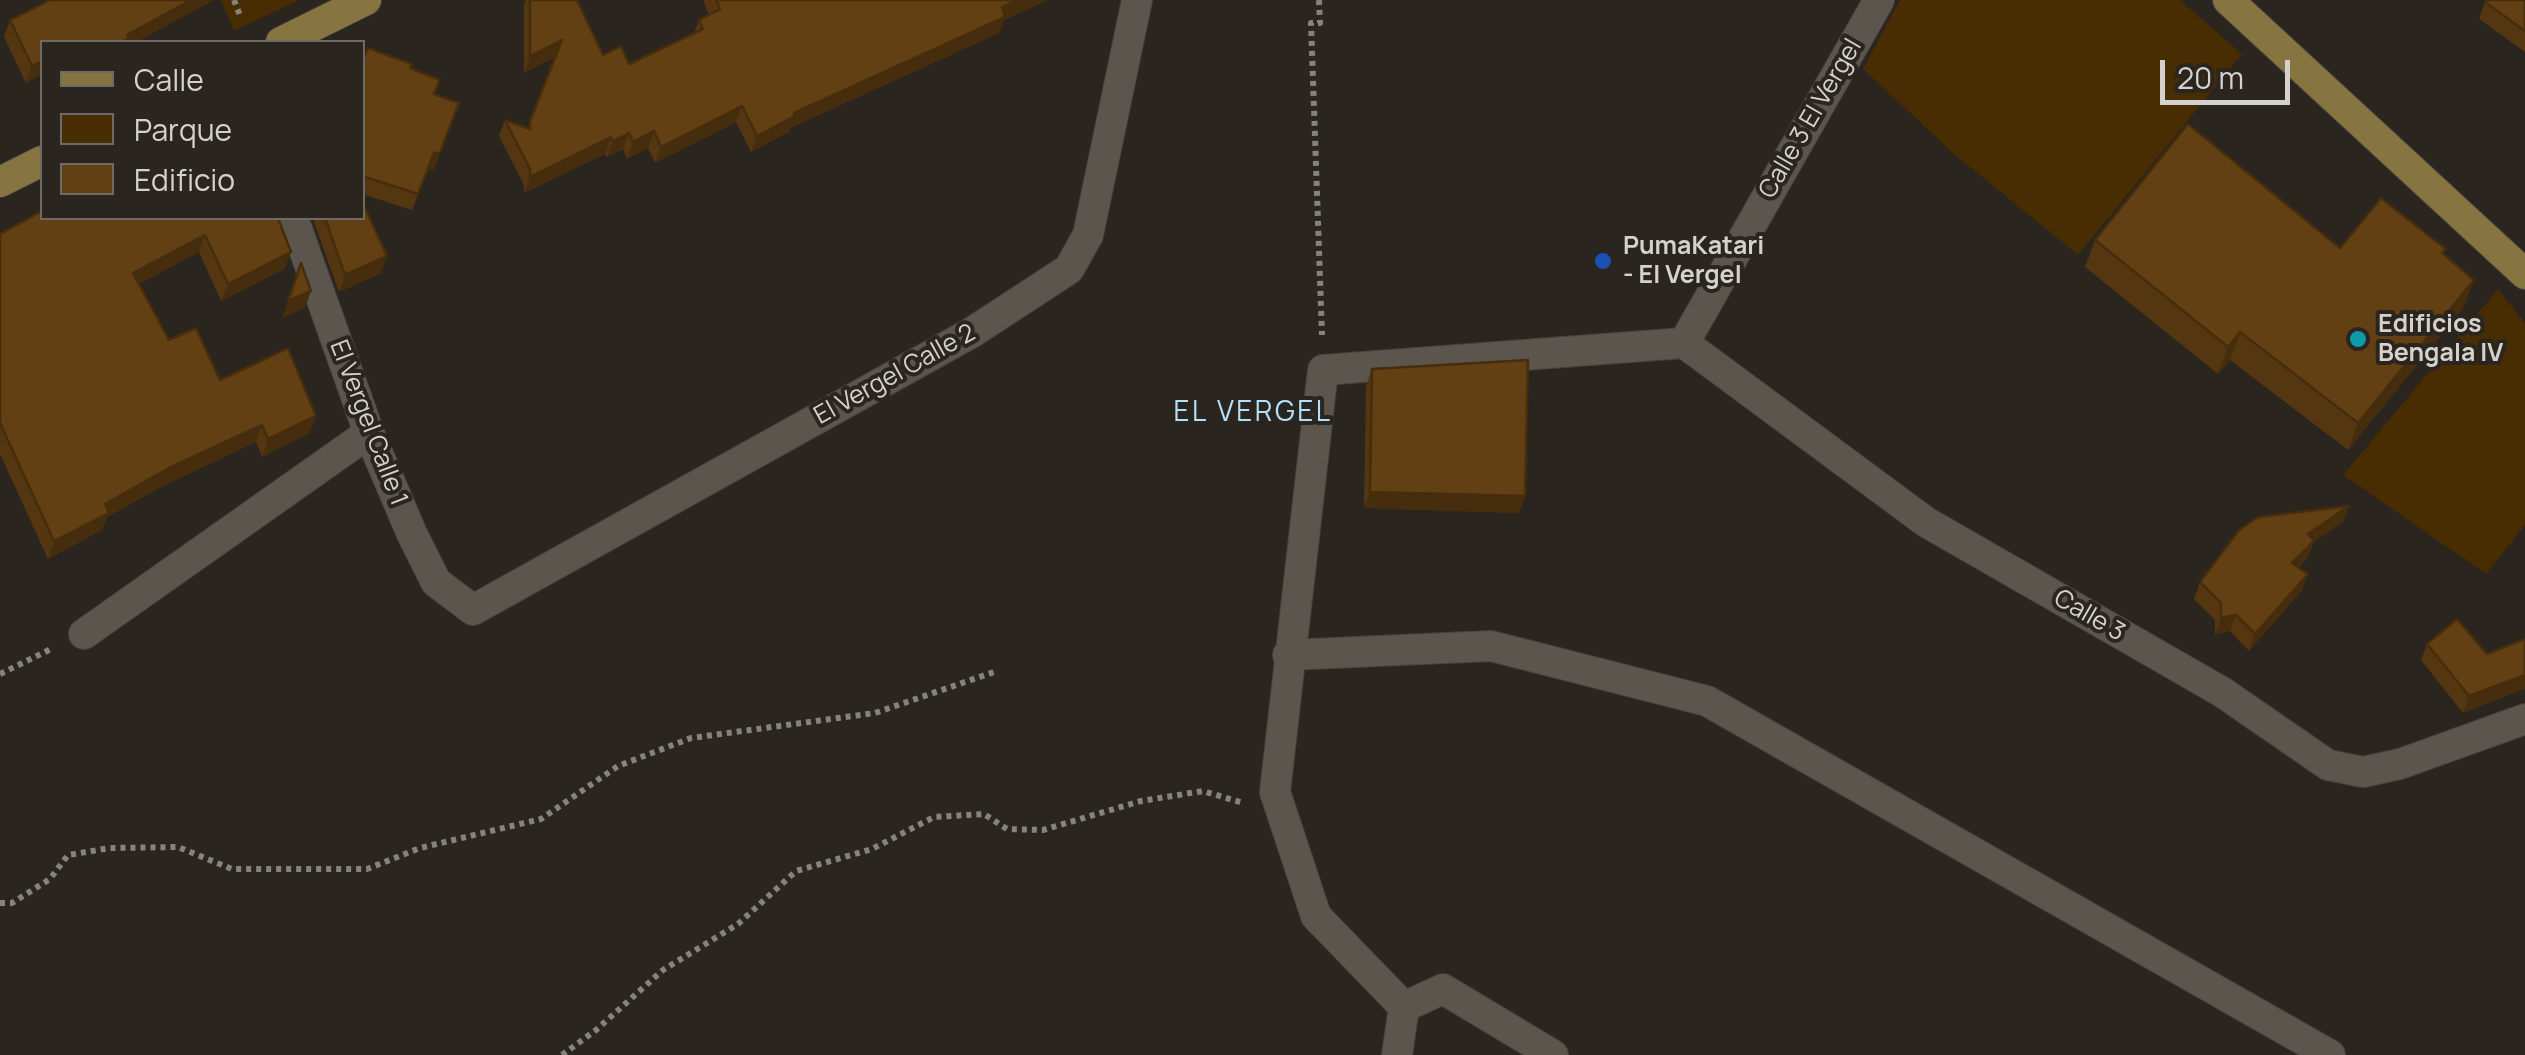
<!DOCTYPE html>
<html>
<head>
<meta charset="utf-8">
<style>
  body { margin:0 }
  #map { position:relative; width:2525px; height:1055px; overflow:hidden; background:#2a251f; font-family:Manrope,sans-serif }
  canvas { display:block }
  .legend { position:absolute; left:40px; top:40px; width:325px; height:180px; box-sizing:border-box; background:#2a251f; border:2px solid #6e6a65; margin:0; padding:12px 18px; list-style:none; font-size:30px; color:#d5d1cd }
  .legend li { display:flex; align-items:center; gap:20px; height:50px }
  .legend b { width:50px; border:2px solid #6e6a65 }
  .scale { position:absolute; left:2160px; top:60px; width:130px; height:45px; box-sizing:border-box; border:5px solid #d5d1cd; border-top:0; padding-left:12px; font-size:30px; line-height:35px; white-space:nowrap; color:#d5d1cd; -webkit-text-stroke:8px #2a251f; paint-order:stroke }
</style>
</head>
<body>
<div id="map">
<canvas width="2525" height="1055"></canvas>
<ul class="legend">
<li><b style="height:12px;background:#877541"></b>Calle</li>
<li><b style="height:28px;background:#482c02"></b>Parque</li>
<li><b style="height:28px;background:#624013"></b>Edificio</li>
</ul>
<div class="scale">20 m</div>
</div>
<script>
const ctx = document.querySelector('canvas').getContext('2d');
ctx.lineJoin = 'round';
function paint(path, color) {
  ctx.fillStyle = color;
  ctx.fill(path, 'evenodd');
}
function poly(rows) {
  const path = new Path2D();
  for (const r of rows) {
    path.moveTo(r[0], r[1]);
    for (let i = 2; i < r.length; i += 2) path.lineTo(r[i], r[i + 1]);
  }
  return path;
}
function strokePath(path, color, width, dash) {
  ctx.strokeStyle = color;
  ctx.lineWidth = width;
  ctx.lineCap = dash ? 'butt' : 'round';
  ctx.setLineDash(dash || []);
  ctx.stroke(path);
}
function drawText(font, color, halo, rows, align = 'center') {
  ctx.font = font + ' Manrope,sans-serif';
  ctx.lineWidth = 8;
  ctx.setLineDash([]);
  ctx.textBaseline = 'middle';
  ctx.strokeStyle = halo;
  ctx.fillStyle = color;
  for (const [text, x, y, turn = 0] of rows) {
    ctx.save();
    ctx.translate(x, y);
    ctx.rotate((+turn || 0) * Math.PI / 180);
    ctx.textAlign = isNaN(turn) ? turn : align;
    if (halo) ctx.strokeText(text, 0, 0);
    ctx.fillText(text, 0, 0);
    ctx.restore();
  }
}
paint(poly([
  [221,0,299,0,234,31],
  [1900,0,2180,0,2242,54,2078,255,1954,154,1863,69],
  [2498,289,2525,323,2525,525,2486,574,2343,475]
]), '#482c02');
const minor = poly([
  [293,218,369,433,412,534,436,582,473,610,971,333,1069,269,1088,235,1137,0],
  [1684,343,1926,522,2222,692,2328,765,2363,772,2400,764,2525,719],
  [1684,343,1879,0],
  [84,634,369,433],
  [1288,655,1491,646,1707,701,2330,1055],
  [1404,1007,1316,916,1275,792,1323,370,1684,343],
  [1404,1007,1443,989,1553,1055],
  [1397,1055,1404,1007]
]);
const major = poly([
  [2228,0,2525,274],
  [281,42,366,0],
  [0,182,42,161]
]);
strokePath(minor, '#45413c', 32);
strokePath(major, '#45413c', 32);
strokePath(poly([
  [234,0,241,18],
  [1319,0,1320,23,1311,23,1322,335],
  [0,674,51,649],
  [0,903,12,903,50,879,68,855,110,848,178,847,232,869,367,869,420,848,541,819,618,766,691,738,875,713,994,672],
  [562,1055,596,1030,663,970,738,924,796,871,872,849,934,817,984,814,1007,829,1043,830,1141,801,1203,791,1243,803]
]), '#86827d', 6, [5, 5]);
strokePath(minor, '#5b554e', 30);
strokePath(major, '#877541', 30);
paint(poly([
  [526,0,577,0,603,55,629,64,694,33,699,20,709,15,703,0,1048,0,1004,20,999,33,790,128,789,132,751,152,736,122,655,163,648,148,627,159,623,149,607,157,605,154,524,193,524,185,499,136,505,120,528,128,555,57,524,73,524,4],
  [2525,0,2525,52,2479,19,2485,2],
  [213,1,42,42,42,74,26,83,4,37,10,20],
  [362,61,411,68,435,94,434,170,428,169,412,210,362,194],
  [278,218,291,252,284,269,221,301,199,252,139,284,169,340,220,380,310,433,262,457,256,442,163,486,107,517,102,530,48,559,0,454,0,234],
  [316,218,362,218,387,256,381,273,339,292,314,222],
  [2095,240,2340,248,2444,255,2474,280,2464,307,2348,450,2230,360,2218,374,2085,267],
  [1372,369,1525,496,1519,513,1364,508,1366,386],
  [2349,506,2343,522,2314,542,2308,557,2299,567,2302,590,2249,651,2230,631,2215,635,2215,620,2194,599,2200,582],
  [2427,644,2487,654,2463,713,2421,660]
]), '#543710');
paint(poly([
  [191,0,214,0,137,42,121,42,127,35],
  [1018,0,1048,0,1004,20,999,33,790,128,789,132,751,152,757,136,794,113],
  [562,40,556,57,524,73,530,56],
  [42,61,42,74,26,83,32,66],
  [459,103,434,170,428,169,412,210,434,153],
  [742,106,736,122,655,163,661,147],
  [654,131,648,148,627,159,633,142],
  [629,133,623,149,607,157,613,141],
  [611,137,605,154,524,193,530,177],
  [205,235,199,252,126,291,133,273],
  [291,252,284,269,221,301,228,284],
  [387,256,381,273,339,292,345,275],
  [2474,280,2464,307,2348,450,2358,423],
  [311,291,305,308,282,318,288,301],
  [2240,332,2230,360,2218,374,2228,347],
  [316,416,310,433,262,457,268,439],
  [262,425,256,442,163,486,107,517,102,530,48,559,54,541,105,504,169,468],
  [1370,492,1525,496,1519,513,1364,508],
  [2349,506,2343,522,2314,542,2308,557,2286,579,2292,563,2308,534],
  [2308,574,2302,590,2249,651,2255,634],
  [2236,615,2230,631,2215,635,2221,618],
  [2525,675,2525,689,2463,713,2469,696]
]), '#452d0d');
const building = poly([
  [50,0,191,0,127,35,129,38,121,42,42,42,42,61,32,66,10,20,50,0],
  [530,0,577,0,603,55,621,46,629,64,703,29,699,20,720,9,716,0,1018,0,1002,7,1005,17,794,113,795,116,757,136,742,106,661,147,654,131,633,142,629,133,613,141,611,137,530,177,530,169,505,120,530,129,530,121,562,40,530,56,530,0],
  [2487,0,2525,0,2525,31,2485,2,2487,0],
  [368,48,412,64,410,68,440,80,434,94,459,103,440,153,434,153,418,194,362,176,362,61,368,48],
  [2188,124,2340,248,2381,198,2446,249,2442,253,2474,280,2358,423,2240,332,2228,347,2095,240,2188,124],
  [362,201,387,256,345,275,325,218,362,218,362,201],
  [42,211,42,218,278,218,291,252,228,284,205,235,133,273,169,340,196,328,220,380,288,348,316,416,268,439,262,425,169,468,105,504,109,513,54,541,0,423,0,234,42,211],
  [301,263,311,291,288,301,301,263],
  [1528,360,1525,496,1370,492,1372,369,1528,360],
  [2349,506,2308,534,2314,541,2292,563,2308,574,2255,634,2236,615,2221,618,2221,603,2200,582,2239,530,2258,517,2349,506],
  [2457,619,2487,654,2525,639,2525,675,2469,696,2427,644,2457,619]
]);
paint(building, '#624013');
strokePath(building, '#452d0d', 2.5);
for (const [x, y, r, color] of [
  [1603,261,10,"#1a4fb4"],
  [2358,339,10,"#0f9aa8"]
]) {
  const dot = new Path2D();
  dot.arc(x, y, r, 0, 2 * Math.PI);
  ctx.fillStyle = color;
  ctx.fill(dot);
  strokePath(dot, '#2a251f', 4);
}
drawText('25px', '#d5d1cd', '#2a251f', [
  ["Calle 3 El Vergel",1811,119,-60],
  ["El Vergel Calle 2",895,375,-29],
  ["El Vergel Calle 1",368,423,69],
  ["Calle 3",2089,616,30]
]);
drawText('bold 25px', '#d5d1cd', '#2a251f', [
  ["PumaKatari",1623,247],
  ["- El Vergel",1623,276],
  ["Edificios",2378,325],
  ["Bengala IV",2378,354]
], 'left');
ctx.letterSpacing = '2.5px';
drawText('28px', '#b4e0fc', '#2a251f', [
  ["EL VERGEL",1253,413]
]);
ctx.letterSpacing = '0px';
</script>
</body>
</html>
